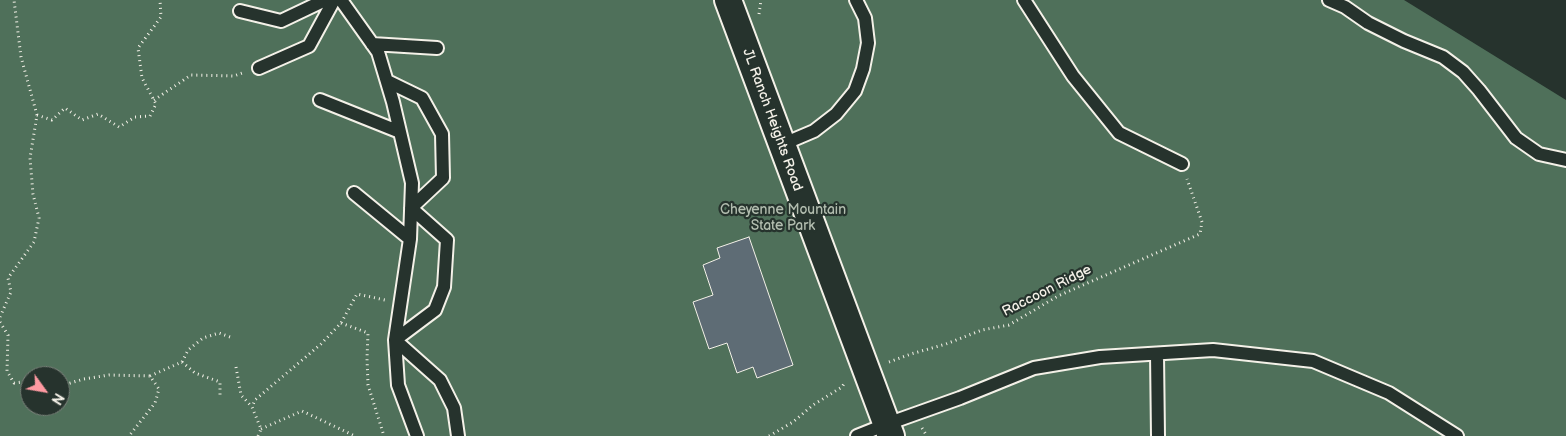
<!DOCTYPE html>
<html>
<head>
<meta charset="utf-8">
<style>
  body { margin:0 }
  #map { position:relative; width:1566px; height:436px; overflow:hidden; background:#26332d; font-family:"Balsamiq Sans",sans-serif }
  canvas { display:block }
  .north { position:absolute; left:20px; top:366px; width:50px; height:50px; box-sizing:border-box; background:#26332d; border:1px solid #787f78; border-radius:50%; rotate:122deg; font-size:14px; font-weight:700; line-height:20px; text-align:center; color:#f4f1e8 }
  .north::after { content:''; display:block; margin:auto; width:18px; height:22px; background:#ff9aa2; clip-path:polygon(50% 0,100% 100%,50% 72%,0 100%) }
</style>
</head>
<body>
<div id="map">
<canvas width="1566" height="436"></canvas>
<div class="north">N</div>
</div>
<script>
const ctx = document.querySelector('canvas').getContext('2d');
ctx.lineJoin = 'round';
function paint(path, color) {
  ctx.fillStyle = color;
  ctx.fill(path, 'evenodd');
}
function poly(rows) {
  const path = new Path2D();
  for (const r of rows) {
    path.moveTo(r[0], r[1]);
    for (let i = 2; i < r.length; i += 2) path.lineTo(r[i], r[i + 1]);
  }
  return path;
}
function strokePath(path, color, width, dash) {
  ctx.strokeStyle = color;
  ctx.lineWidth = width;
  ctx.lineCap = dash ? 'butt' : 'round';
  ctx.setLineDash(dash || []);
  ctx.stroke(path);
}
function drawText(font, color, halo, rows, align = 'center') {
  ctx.font = font + ' "Balsamiq Sans",sans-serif';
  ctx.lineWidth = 4.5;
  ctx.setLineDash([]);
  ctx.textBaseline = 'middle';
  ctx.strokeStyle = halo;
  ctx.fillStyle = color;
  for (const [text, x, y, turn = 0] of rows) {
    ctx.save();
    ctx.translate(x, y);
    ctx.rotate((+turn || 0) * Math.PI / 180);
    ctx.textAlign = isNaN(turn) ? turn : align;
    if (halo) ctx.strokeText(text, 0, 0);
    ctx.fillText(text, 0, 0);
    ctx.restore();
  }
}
paint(poly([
  [0,0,1404,0,1566,100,1566,436,0,436],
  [30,376,60,376,60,406,30,406]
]), '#4f705a');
const building = poly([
  [749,237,793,365,757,378,753,367,737,373,727,343,709,349,693,302,713,295,703,265,720,258,717,248,749,237]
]);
paint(building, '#5e6c75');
strokePath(building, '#f4f1e8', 1);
const lane = poly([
  [341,0,378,52,393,102,412,183,410,239,395,340,398,385,417,436],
  [1024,0,1073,76,1119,133,1182,164],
  [1329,0,1345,7,1368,23,1404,41,1443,57,1463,72,1479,90,1516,138,1539,154,1566,160],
  [240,11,281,21,325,0],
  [372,44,437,48],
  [259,68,309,46,334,0],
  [387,81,422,98,442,134,443,178,411,208,447,240,444,287,435,310,395,340,440,380,454,408,458,436],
  [320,100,400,132],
  [781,145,814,131,836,114,855,91,863,69,868,43,865,18,856,0],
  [354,193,410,239],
  [1157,354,1158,436],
  [857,436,887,424,960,398,1034,368,1100,357,1213,350,1313,361,1389,393,1457,436]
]);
const street = poly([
  [728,0,891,436]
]);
strokePath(lane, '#f4f1e8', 16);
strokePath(street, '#f4f1e8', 30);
strokePath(poly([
  [759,14,761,0],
  [154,100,191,75,234,76,245,72],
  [37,115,52,120,65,108,82,120,98,114,119,127,135,117,150,116,156,104,142,78,138,48,161,17,160,0],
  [0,317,11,292,8,278,34,242,39,218,33,194,30,158,37,115,21,57,14,0],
  [0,322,8,335,7,371,14,383,30,381],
  [341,323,368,333,367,358,368,385,384,436],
  [182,362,195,373,220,382,220,397],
  [889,362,911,354,946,344,982,330,1009,325,1058,296,1200,234,1202,222,1187,179],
  [236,367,241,395,252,407],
  [150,376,182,362,188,350,203,338,219,333,230,337],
  [60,386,84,379,109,375,150,376,159,389,155,403,129,436],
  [922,428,927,436],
  [261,429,302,411,355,436],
  [258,436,261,429,252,407,255,400,321,344,341,323,357,294,385,300],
  [769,436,793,422,813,405,842,387,845,382]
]), '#f4f1e8', 3, [1, 4]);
strokePath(lane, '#26332d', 12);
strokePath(street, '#26332d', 26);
drawText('14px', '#f4f1e8', '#26332d', [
  ["JL Ranch Heights Road",772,120,70],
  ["Raccoon Ridge",1047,291,-27]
]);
drawText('14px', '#b2bdaf', '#26332d', [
  ["Cheyenne Mountain",783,210],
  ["State Park",783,226]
]);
</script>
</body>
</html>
